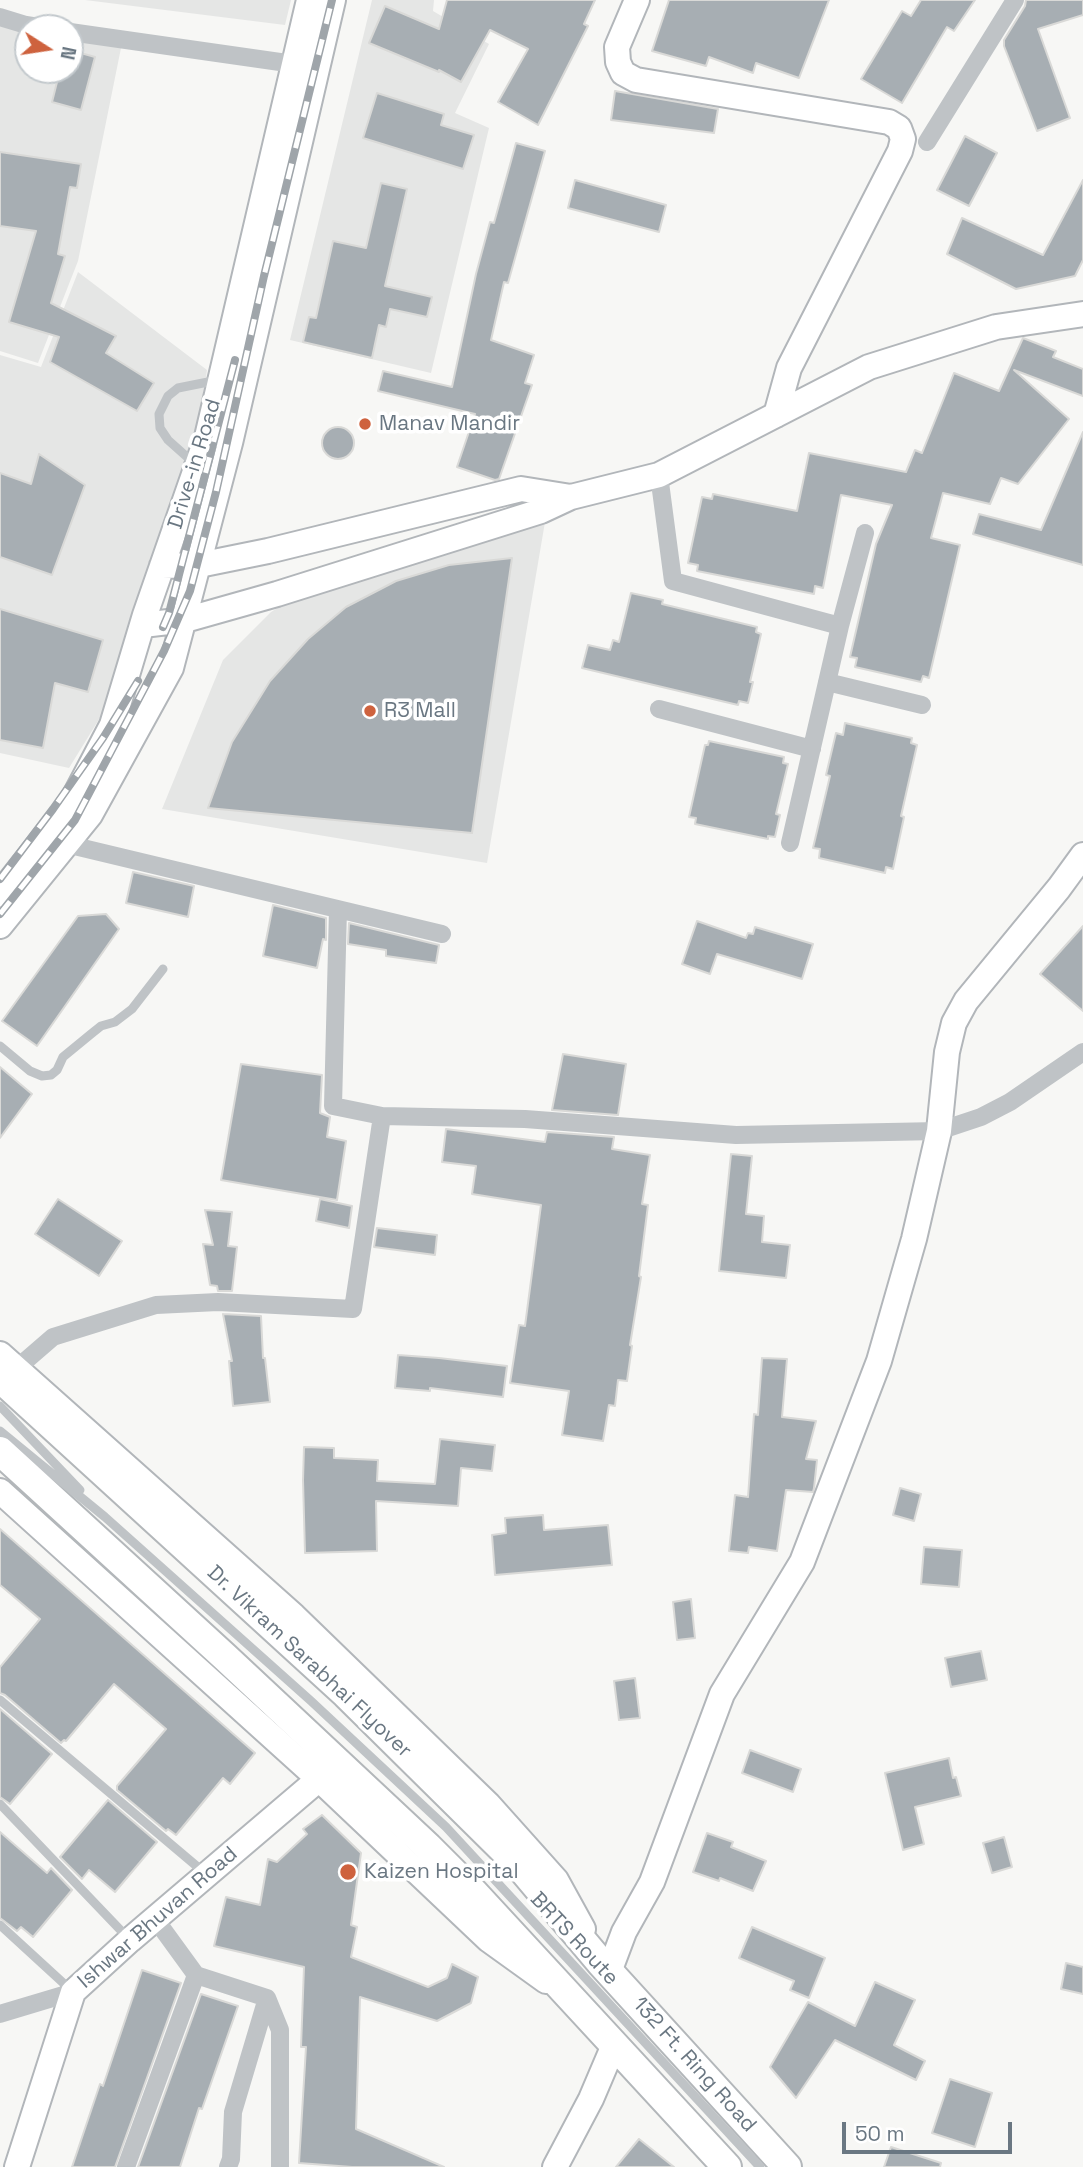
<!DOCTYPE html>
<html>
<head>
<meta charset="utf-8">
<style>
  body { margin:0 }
  #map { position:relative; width:1083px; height:2167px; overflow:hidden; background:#f7f7f5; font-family:"Space Grotesk",sans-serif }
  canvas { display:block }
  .north { position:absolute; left:14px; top:14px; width:70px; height:70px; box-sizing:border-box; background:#fff; border:2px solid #c3c9cd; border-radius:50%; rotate:102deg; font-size:19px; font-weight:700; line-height:28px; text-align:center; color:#6a7782 }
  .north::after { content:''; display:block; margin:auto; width:24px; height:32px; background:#ce623e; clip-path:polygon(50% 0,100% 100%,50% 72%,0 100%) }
  .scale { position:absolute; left:842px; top:2122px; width:170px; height:32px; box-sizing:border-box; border:4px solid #6a7782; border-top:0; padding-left:9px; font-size:21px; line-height:24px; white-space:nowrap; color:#6a7782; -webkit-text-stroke:5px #fff; paint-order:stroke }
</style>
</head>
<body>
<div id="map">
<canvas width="1083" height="2167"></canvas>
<div class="north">N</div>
<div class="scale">50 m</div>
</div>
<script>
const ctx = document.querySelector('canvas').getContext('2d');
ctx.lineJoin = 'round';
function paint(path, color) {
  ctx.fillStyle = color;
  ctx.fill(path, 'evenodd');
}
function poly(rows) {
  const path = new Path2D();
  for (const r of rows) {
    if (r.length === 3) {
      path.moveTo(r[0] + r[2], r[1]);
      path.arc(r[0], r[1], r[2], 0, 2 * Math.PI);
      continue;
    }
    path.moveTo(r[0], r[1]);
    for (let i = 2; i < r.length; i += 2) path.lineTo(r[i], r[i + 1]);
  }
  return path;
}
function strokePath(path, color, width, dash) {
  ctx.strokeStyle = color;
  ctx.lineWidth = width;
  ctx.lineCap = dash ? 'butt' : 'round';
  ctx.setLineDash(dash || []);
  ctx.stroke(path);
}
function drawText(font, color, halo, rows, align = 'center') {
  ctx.font = font + ' "Space Grotesk",sans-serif';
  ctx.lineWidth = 7;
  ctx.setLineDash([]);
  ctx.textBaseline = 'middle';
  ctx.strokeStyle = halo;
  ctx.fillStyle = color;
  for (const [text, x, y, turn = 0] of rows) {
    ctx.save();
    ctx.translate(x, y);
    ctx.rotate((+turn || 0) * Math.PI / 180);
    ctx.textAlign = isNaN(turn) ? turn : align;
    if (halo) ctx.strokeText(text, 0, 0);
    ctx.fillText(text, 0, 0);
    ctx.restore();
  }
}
paint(poly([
  [85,0,291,0,285,25],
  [372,0,434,0,433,11,489,44,455,113,489,128,431,373,290,340],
  [0,24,28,32,28,70,70,70,70,39,121,48,78,261,38,363,0,351],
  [78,272,207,370,197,437,106,708,69,768,0,753,0,355,41,367],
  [545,522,487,863,162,809,223,660,271,612,364,555]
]), '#e5e6e5');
const building = poly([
  [447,0,595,0,584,24,588,26,538,125,498,102,528,49,490,30,461,82,439,70,439,72,369,43,385,6,439,29,447,0],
  [669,0,829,0,799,78,756,63,753,73,709,57,706,66,652,51,669,0],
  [921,0,975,0,954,31,947,27,902,103,861,79,902,11,911,16,921,0],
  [1026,0,1083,0,1083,15,1038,29,1070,118,1037,131,1004,46,1004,40,1025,6,1026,0],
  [70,50,95,57,81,110,52,102,60,70,70,70,70,50],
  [615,91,718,109,714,133,611,120,615,91],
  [377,93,444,114,441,125,474,135,463,169,363,138,377,93],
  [965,136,997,153,969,206,937,190,965,136],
  [516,143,545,151,508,283,504,282,491,340,534,355,525,383,532,385,499,479,495,480,457,467,475,414,378,391,383,371,452,387,476,274,490,222,494,223,516,143],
  [0,152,81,164,77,188,70,187,58,254,65,256,51,303,116,336,106,353,154,383,137,411,50,362,59,337,9,322,36,231,0,226,0,152],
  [575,180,666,205,659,232,568,208,575,180],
  [1083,180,1083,260,1075,276,1016,289,947,254,962,218,1043,255,1083,180],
  [381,183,407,189,385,286,432,297,427,317,390,309,386,327,379,325,372,358,303,342,309,317,316,318,333,241,366,248,381,183],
  [1023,338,1056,351,1053,357,1083,369,1083,396,1014,370,1069,419,1018,484,1001,478,990,504,943,493,931,538,960,545,929,678,923,676,921,682,855,667,857,658,850,657,876,544,892,505,841,495,823,588,815,586,814,594,697,571,698,565,688,563,702,497,712,499,713,494,797,511,809,453,906,472,915,450,922,453,954,373,999,391,1023,338],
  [338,443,16],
  [1083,432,1083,565,973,534,979,514,1041,530,1083,432],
  [39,454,85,485,52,575,0,557,0,473,31,484,39,454],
  [512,558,472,833,208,808,232,742,270,681,308,639,346,607,396,581,449,565,512,558],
  [631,593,663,600,662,604,757,627,756,632,761,634,750,682,753,682,748,703,739,701,738,705,582,668,588,645,610,650,613,640,619,642,631,593],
  [0,609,103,640,88,692,55,683,43,748,0,740,0,609],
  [845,723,912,738,911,743,917,745,901,816,904,817,893,869,886,867,885,873,819,858,820,849,813,848,830,776,826,775,836,733,843,735,845,723],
  [709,741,784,757,783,763,788,764,776,814,780,815,775,837,768,836,768,839,695,824,696,818,689,817,705,745,708,745,709,741],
  [133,872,194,886,188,917,126,903,133,872],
  [273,905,326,918,326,940,323,939,317,968,263,956,273,905],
  [106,914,119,929,37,1046,2,1021,78,916,106,914],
  [697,921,746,938,748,933,753,934,755,927,813,944,802,979,717,954,710,974,682,964,697,921],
  [349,923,439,945,436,963,386,956,386,950,348,944,349,923],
  [1083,926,1083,1011,1040,974,1083,926],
  [563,1054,626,1064,618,1115,552,1110,563,1054],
  [241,1064,322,1075,320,1113,330,1117,327,1137,346,1141,337,1200,221,1180,241,1064],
  [0,1067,32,1094,0,1138,0,1067],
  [446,1129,545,1142,547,1132,614,1137,612,1149,650,1155,642,1204,648,1205,639,1276,641,1277,630,1345,632,1346,627,1381,618,1380,615,1406,609,1405,603,1441,562,1435,569,1391,510,1383,519,1325,525,1326,541,1205,472,1194,476,1166,442,1162,446,1129],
  [731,1154,752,1156,746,1214,764,1216,762,1242,790,1245,786,1278,719,1271,731,1154],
  [58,1199,122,1241,99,1276,35,1234,58,1199],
  [320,1199,352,1206,349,1228,316,1221,320,1199],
  [205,1210,232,1212,228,1246,237,1247,232,1291,218,1291,217,1286,210,1285,203,1244,213,1245,205,1210],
  [377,1228,437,1235,435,1255,374,1247,377,1228],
  [223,1314,261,1316,263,1358,265,1358,270,1402,233,1406,229,1361,232,1361,223,1314],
  [398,1355,439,1358,507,1366,503,1397,430,1388,430,1391,395,1388,398,1355],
  [762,1358,787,1359,782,1417,816,1421,806,1459,817,1460,814,1488,813,1492,786,1490,777,1551,749,1547,748,1553,729,1551,735,1495,748,1497,754,1414,758,1415,762,1358],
  [440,1439,495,1445,492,1471,461,1468,458,1506,376,1501,377,1551,305,1553,303,1480,304,1447,334,1448,334,1458,378,1460,377,1481,435,1484,440,1439],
  [900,1488,921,1494,914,1521,893,1515,900,1488],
  [543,1515,544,1530,608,1525,612,1565,495,1575,492,1535,506,1533,505,1518,543,1515],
  [0,1529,255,1753,230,1784,223,1778,176,1835,168,1829,166,1831,117,1790,117,1786,166,1729,114,1684,66,1741,64,1740,61,1743,5,1695,0,1693,0,1667,40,1619,0,1585,0,1529],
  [924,1547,962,1550,959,1587,921,1584,924,1547],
  [691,1599,695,1638,677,1640,673,1602,691,1599],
  [981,1651,987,1680,951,1687,945,1658,981,1651],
  [635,1678,640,1718,619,1720,614,1681,635,1678],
  [0,1709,52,1754,10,1804,0,1797,0,1709],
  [750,1750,801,1769,793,1792,742,1773,750,1750],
  [949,1758,953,1778,956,1777,961,1796,915,1807,924,1844,903,1850,885,1773,949,1758],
  [108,1800,157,1842,115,1892,89,1870,82,1879,60,1857,108,1800],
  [322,1815,361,1853,351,1925,357,1927,351,1957,428,1987,447,1978,452,1964,478,1977,471,2003,437,2021,360,1997,356,2129,444,2167,352,2167,299,2163,306,2047,301,2047,304,1967,214,1946,226,1897,260,1905,268,1859,277,1862,307,1834,303,1829,322,1815],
  [0,1832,47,1873,51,1868,72,1890,33,1937,21,1927,17,1931,0,1918,0,1832],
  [707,1833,733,1842,731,1847,766,1861,753,1891,720,1878,719,1881,693,1872,707,1833],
  [1004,1837,1012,1867,992,1873,983,1843,1004,1837],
  [752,1927,825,1958,809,1998,790,1990,794,1981,739,1958,752,1927],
  [1066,1963,1083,1967,1083,1994,1061,1989,1066,1963],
  [142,1970,181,1983,115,2167,72,2167,100,2084,103,2086,142,1970],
  [875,1982,915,2000,894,2045,925,2061,916,2080,835,2040,796,2098,770,2067,808,2002,855,2026,875,1982],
  [201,1994,238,2006,202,2109,199,2108,180,2167,138,2167,201,1994],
  [950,2079,992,2093,975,2147,932,2133,950,2079],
  [639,2139,674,2167,616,2167,639,2139],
  [891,2147,941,2163,940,2167,884,2167,891,2147]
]);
paint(building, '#a7aeb3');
strokePath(building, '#d9d9d7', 2);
const secondary = poly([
  [637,0,617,47,618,62,623,73,636,80,889,122,899,128,903,139,900,151,789,368,776,415],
  [162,566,199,565,268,551,521,489,571,497],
  [143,625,185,620,277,594,541,511,571,497,659,475,869,367,996,327,1083,314],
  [0,894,70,805,112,725,145,615,207,437,309,0],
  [0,926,90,815,171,668,230,443,333,0],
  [0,1354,294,1616,488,1804,556,1880,583,1929],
  [0,1491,319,1779,489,1940,546,1981],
  [609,1972,624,1932,652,1882,722,1694,802,1562,879,1361,914,1239,939,1131,947,1052,954,1023,966,1001,1059,888,1083,855],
  [17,2167,73,1992,130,1940,319,1779],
  [555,2167,591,2099,614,2045]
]);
const primary = poly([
  [0,1378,346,1694,517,1863,601,1963,787,2167],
  [0,1451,225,1657,428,1847,475,1894,727,2167]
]);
strokePath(secondary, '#b2b6ba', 28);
strokePath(primary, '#b3b7ba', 32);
strokePath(poly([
  [196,465,168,440,160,428,159,414,168,396,178,388,218,380],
  [0,1046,30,1071,42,1076,51,1075,57,1070,63,1057,91,1034,101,1026,115,1022,132,1009,163,969],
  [0,1406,80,1490],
  [0,1431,105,1517,311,1701,446,1827,760,2167],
  [0,1700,206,1874],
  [0,1804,129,1939],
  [0,1925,72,1991]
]), '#bfc3c6', 9);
strokePath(poly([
  [0,17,26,25,45,28],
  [70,32,294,64,306,62],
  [927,142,1015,0],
  [659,475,673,581,840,626,790,843],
  [840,626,865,533],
  [827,682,922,705],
  [659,709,812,749],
  [66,844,442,934],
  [382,1116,525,1119,736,1135,939,1131,981,1117,1010,1102,1083,1052],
  [16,1369,53,1337,156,1305,218,1302,353,1309,382,1116,333,1106,338,909],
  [156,1920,196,1975,267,1998,280,2030,280,2167],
  [0,2014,73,1992],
  [126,2167,196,1975],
  [228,2167,231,2159,233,2112,267,1998]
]), '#bfc3c6', 18);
strokePath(secondary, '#fff', 24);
strokePath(primary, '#fff', 28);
const rail = poly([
  [163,627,169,613,235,360],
  [0,879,53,809,103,738,138,681],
  [0,914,75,820,164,651,190,591,216,492,264,276,332,0]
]);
strokePath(rail, '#9fa5aa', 8);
strokePath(rail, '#fff', 5, [16]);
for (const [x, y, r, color] of [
  [365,424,7,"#ce623e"],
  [370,711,7,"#ce623e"],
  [348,1872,9,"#ce623e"]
]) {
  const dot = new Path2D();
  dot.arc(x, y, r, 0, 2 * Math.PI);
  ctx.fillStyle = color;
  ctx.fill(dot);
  strokePath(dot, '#fff', 2.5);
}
drawText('21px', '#6a7782', '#fff', [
  ["Manav Mandir",379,424],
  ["R3 Mall",384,711],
  ["Kaizen Hospital",364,1872]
], 'left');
drawText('21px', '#6a7782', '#fff', [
  ["Drive-in Road",195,464,-73],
  ["Dr. Vikram Sarabhai Flyover",309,1662,43],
  ["Ishwar Bhuvan Road",158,1918,-41],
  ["BRTS Route",574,1939,47],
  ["132 Ft. Ring Road",694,2065,48]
]);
</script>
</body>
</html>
